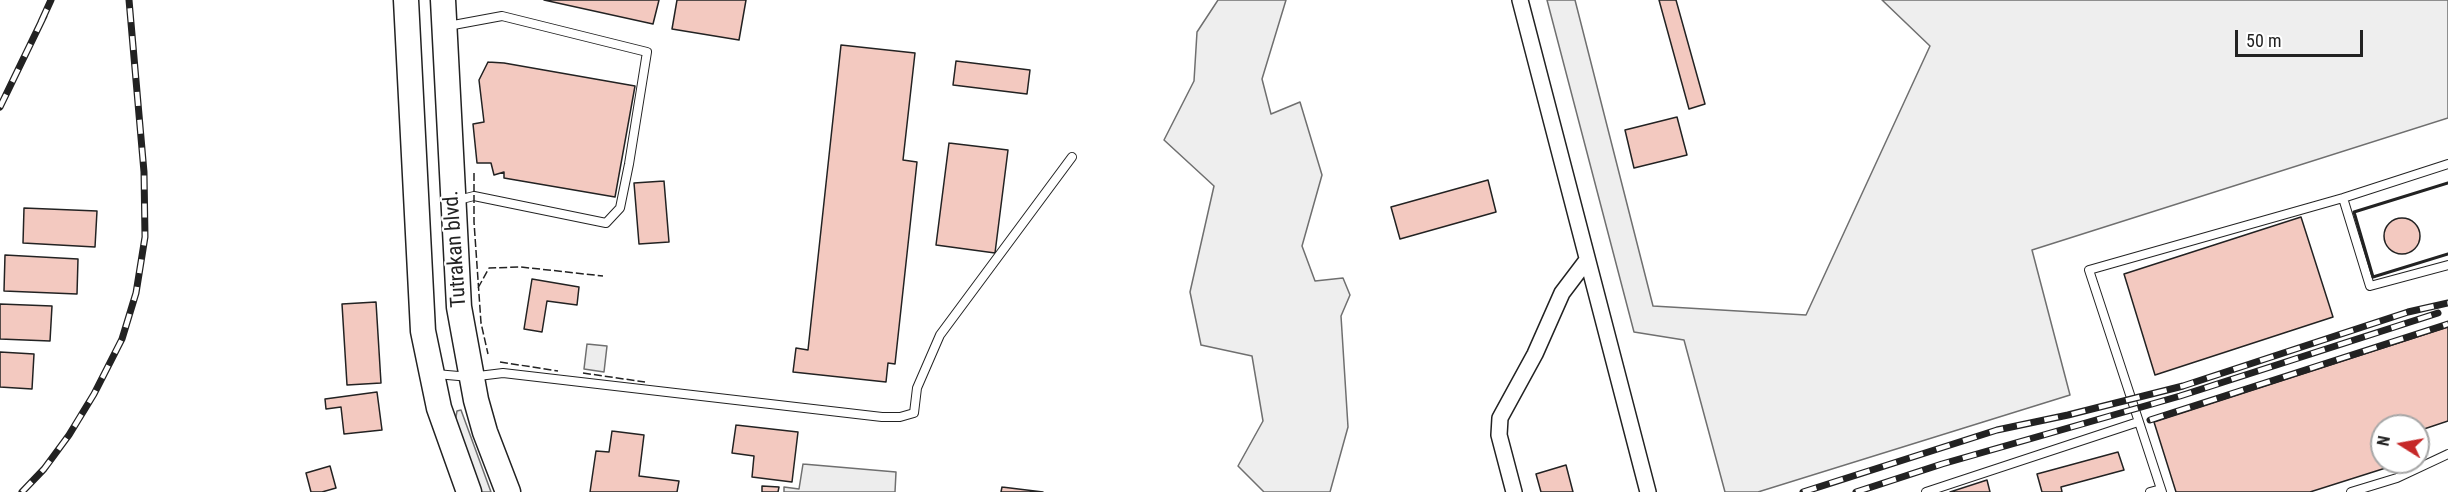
<!DOCTYPE html>
<html>
<head>
<meta charset="utf-8">
<style>
  body { margin:0 }
  #map { position:relative; width:2448px; height:492px; overflow:hidden; background:#fff; font-family:"Roboto Condensed",sans-serif }
  canvas { display:block }
  .north { position:absolute; left:2370px; top:414px; width:60px; height:60px; box-sizing:border-box; background:#fff; border:2px solid #a7a7a7; border-radius:50%; rotate:281deg; font-size:16px; font-weight:700; line-height:24px; text-align:center; color:#222 }
  .north::after { content:''; display:block; margin:auto; width:21px; height:27px; background:#c62828; clip-path:polygon(50% 0,100% 100%,50% 72%,0 100%) }
  .scale { position:absolute; left:2235px; top:30px; width:128px; height:27px; box-sizing:border-box; border:3px solid #222; border-top:0; padding-left:8px; font-size:18px; line-height:21px; white-space:nowrap; color:#222; -webkit-text-stroke:4px #fff; paint-order:stroke }
</style>
</head>
<body>
<div id="map">
<canvas width="2448" height="492"></canvas>
<div class="north">N</div>
<div class="scale">50 m</div>
</div>
<script>
const ctx = document.querySelector('canvas').getContext('2d');
ctx.lineJoin = 'round';
function paint(path, color) {
  ctx.fillStyle = color;
  ctx.fill(path, 'evenodd');
}
function poly(rows) {
  const path = new Path2D();
  for (const r of rows) {
    if (r.length === 3) {
      path.moveTo(r[0] + r[2], r[1]);
      path.arc(r[0], r[1], r[2], 0, 2 * Math.PI);
      continue;
    }
    path.moveTo(r[0], r[1]);
    for (let i = 2; i < r.length; i += 2) path.lineTo(r[i], r[i + 1]);
  }
  return path;
}
function strokePath(path, color, width, dash) {
  ctx.strokeStyle = color;
  ctx.lineWidth = width;
  ctx.lineCap = dash ? 'butt' : 'round';
  ctx.setLineDash(dash || []);
  ctx.stroke(path);
}
function drawText(font, color, halo, rows, align = 'center') {
  ctx.font = font + ' "Roboto Condensed",sans-serif';
  ctx.lineWidth = 4.5;
  ctx.setLineDash([]);
  ctx.textBaseline = 'middle';
  ctx.strokeStyle = halo;
  ctx.fillStyle = color;
  for (const [text, x, y, turn = 0] of rows) {
    ctx.save();
    ctx.translate(x, y);
    ctx.rotate((+turn || 0) * Math.PI / 180);
    ctx.textAlign = isNaN(turn) ? turn : align;
    if (halo) ctx.strokeText(text, 0, 0);
    ctx.fillText(text, 0, 0);
    ctx.restore();
  }
}
const green = poly([
  [1218,0,1286,0,1262,79,1271,114,1300,102,1322,175,1302,246,1315,281,1343,278,1350,295,1341,316,1348,427,1330,492,1264,492,1238,466,1263,421,1252,356,1201,345,1190,292,1214,186,1164,140,1194,81,1197,32,1218,0],
  [1547,0,1575,0,1653,306,1806,315,1930,46,1882,0,2448,0,2448,118,2032,250,2070,395,1758,492,1725,492,1684,340,1634,332,1547,0],
  [461,410,491,492,479,492,455,422,457,411,461,410]
]);
paint(green, '#eee');
strokePath(green, '#6f6f6f', 1.5);
const parking = poly([
  [587,344,607,346,604,372,584,369,587,344],
  [803,464,896,472,895,492,784,492,784,487,799,489,803,464]
]);
paint(parking, '#ededed');
strokePath(parking, '#6f6f6f', 1.5);
const building = poly([
  [544,0,659,0,653,24,544,0],
  [677,0,746,0,739,40,672,29,677,0],
  [1659,0,1676,0,1705,104,1689,109,1659,0],
  [841,45,915,53,903,160,917,162,895,364,888,363,886,382,793,372,796,348,808,350,841,45],
  [956,61,1030,70,1027,94,953,85,956,61],
  [488,62,504,63,635,86,615,197,504,178,504,172,494,175,491,163,477,163,473,124,484,122,479,80,488,62],
  [1677,117,1687,155,1634,168,1625,130,1677,117],
  [949,143,1008,150,995,253,936,245,949,143],
  [1488,180,1496,212,1400,239,1391,207,1488,180],
  [664,181,669,242,639,244,634,183,664,181],
  [24,208,97,211,95,247,23,243,24,208],
  [2301,217,2333,317,2155,375,2124,274,2301,217],
  [2402,236,18],
  [5,255,78,259,77,294,4,291,5,255],
  [532,279,579,287,577,305,547,301,542,332,524,329,532,279],
  [376,302,381,383,347,385,342,304,376,302],
  [0,304,52,306,50,341,0,339,0,304],
  [2448,327,2448,421,2418,431,2418,426,2382,426,2382,462,2391,462,2392,466,2310,492,2176,492,2154,422,2448,327],
  [0,352,34,354,32,389,0,387,0,352],
  [377,392,382,430,344,434,341,407,326,409,325,399,377,392],
  [736,425,798,432,792,482,752,477,754,456,732,453,736,425],
  [612,431,644,435,639,476,679,481,677,492,590,492,596,451,609,452,612,431],
  [2118,452,2124,470,2061,487,2062,492,2042,492,2037,474,2118,452],
  [1566,465,1573,492,1541,492,1536,474,1566,465],
  [330,466,336,488,322,492,311,492,306,473,330,466],
  [1987,480,1990,492,1950,492,1987,480],
  [762,486,779,487,778,492,762,492,762,486],
  [1002,487,1043,492,1001,492,1002,487]
]);
paint(building, '#f3c9c0');
strokePath(building, '#222', 1.5);
const lane = poly([
  [448,26,502,16,647,52,629,164,620,208,606,223,474,196,458,200],
  [2343,198,2370,286,2448,265],
  [436,374,470,377,503,373,882,417,900,417,914,413,917,388,940,335,1072,157],
  [1926,492,2138,422],
  [2150,492,2161,489],
  [2162,492,2089,270,2343,198,2448,164],
  [2351,492,2397,478,2448,454]
]);
const street = poly([
  [1520,0,1648,492],
  [1514,492,1499,435,1500,418,1535,354,1562,293,1587,260]
]);
const primary = poly([
  [406,0,423,331,439,408,469,492],
  [443,0,459,307,476,400,485,432,508,492]
]);
strokePath(lane, '#222', 10);
strokePath(street, '#222', 18);
strokePath(primary, '#222', 27);
strokePath(lane, '#fff', 8);
strokePath(street, '#fff', 15);
strokePath(primary, '#fff', 24);
const rail = poly([
  [41,22,51,0],
  [0,107,44,16],
  [2150,420,2448,324],
  [22,492,44,469,69,435,94,394,122,339,136,293,145,237,144,172,129,0],
  [1803,492,1997,430,2068,415,2183,386,2408,312,2448,303],
  [1856,492,1942,464,2180,396,2438,313]
]);
strokePath(rail, '#222', 7);
strokePath(rail, '#fff', 4.5, [14]);
strokePath(poly([
  [474,173,474,222,481,323,488,354],
  [478,288,489,268,521,267,603,276],
  [500,362,558,371],
  [583,373,645,382]
]), '#222', 1.5, [8, 3]);
strokePath(poly([
  [2448,183,2354,212,2373,277,2448,254]
]), '#222', 3);
drawText('21px', '#222', '#fff', [
  ["Tutrakan blvd.",456,249,-94]
]);
</script>
</body>
</html>
